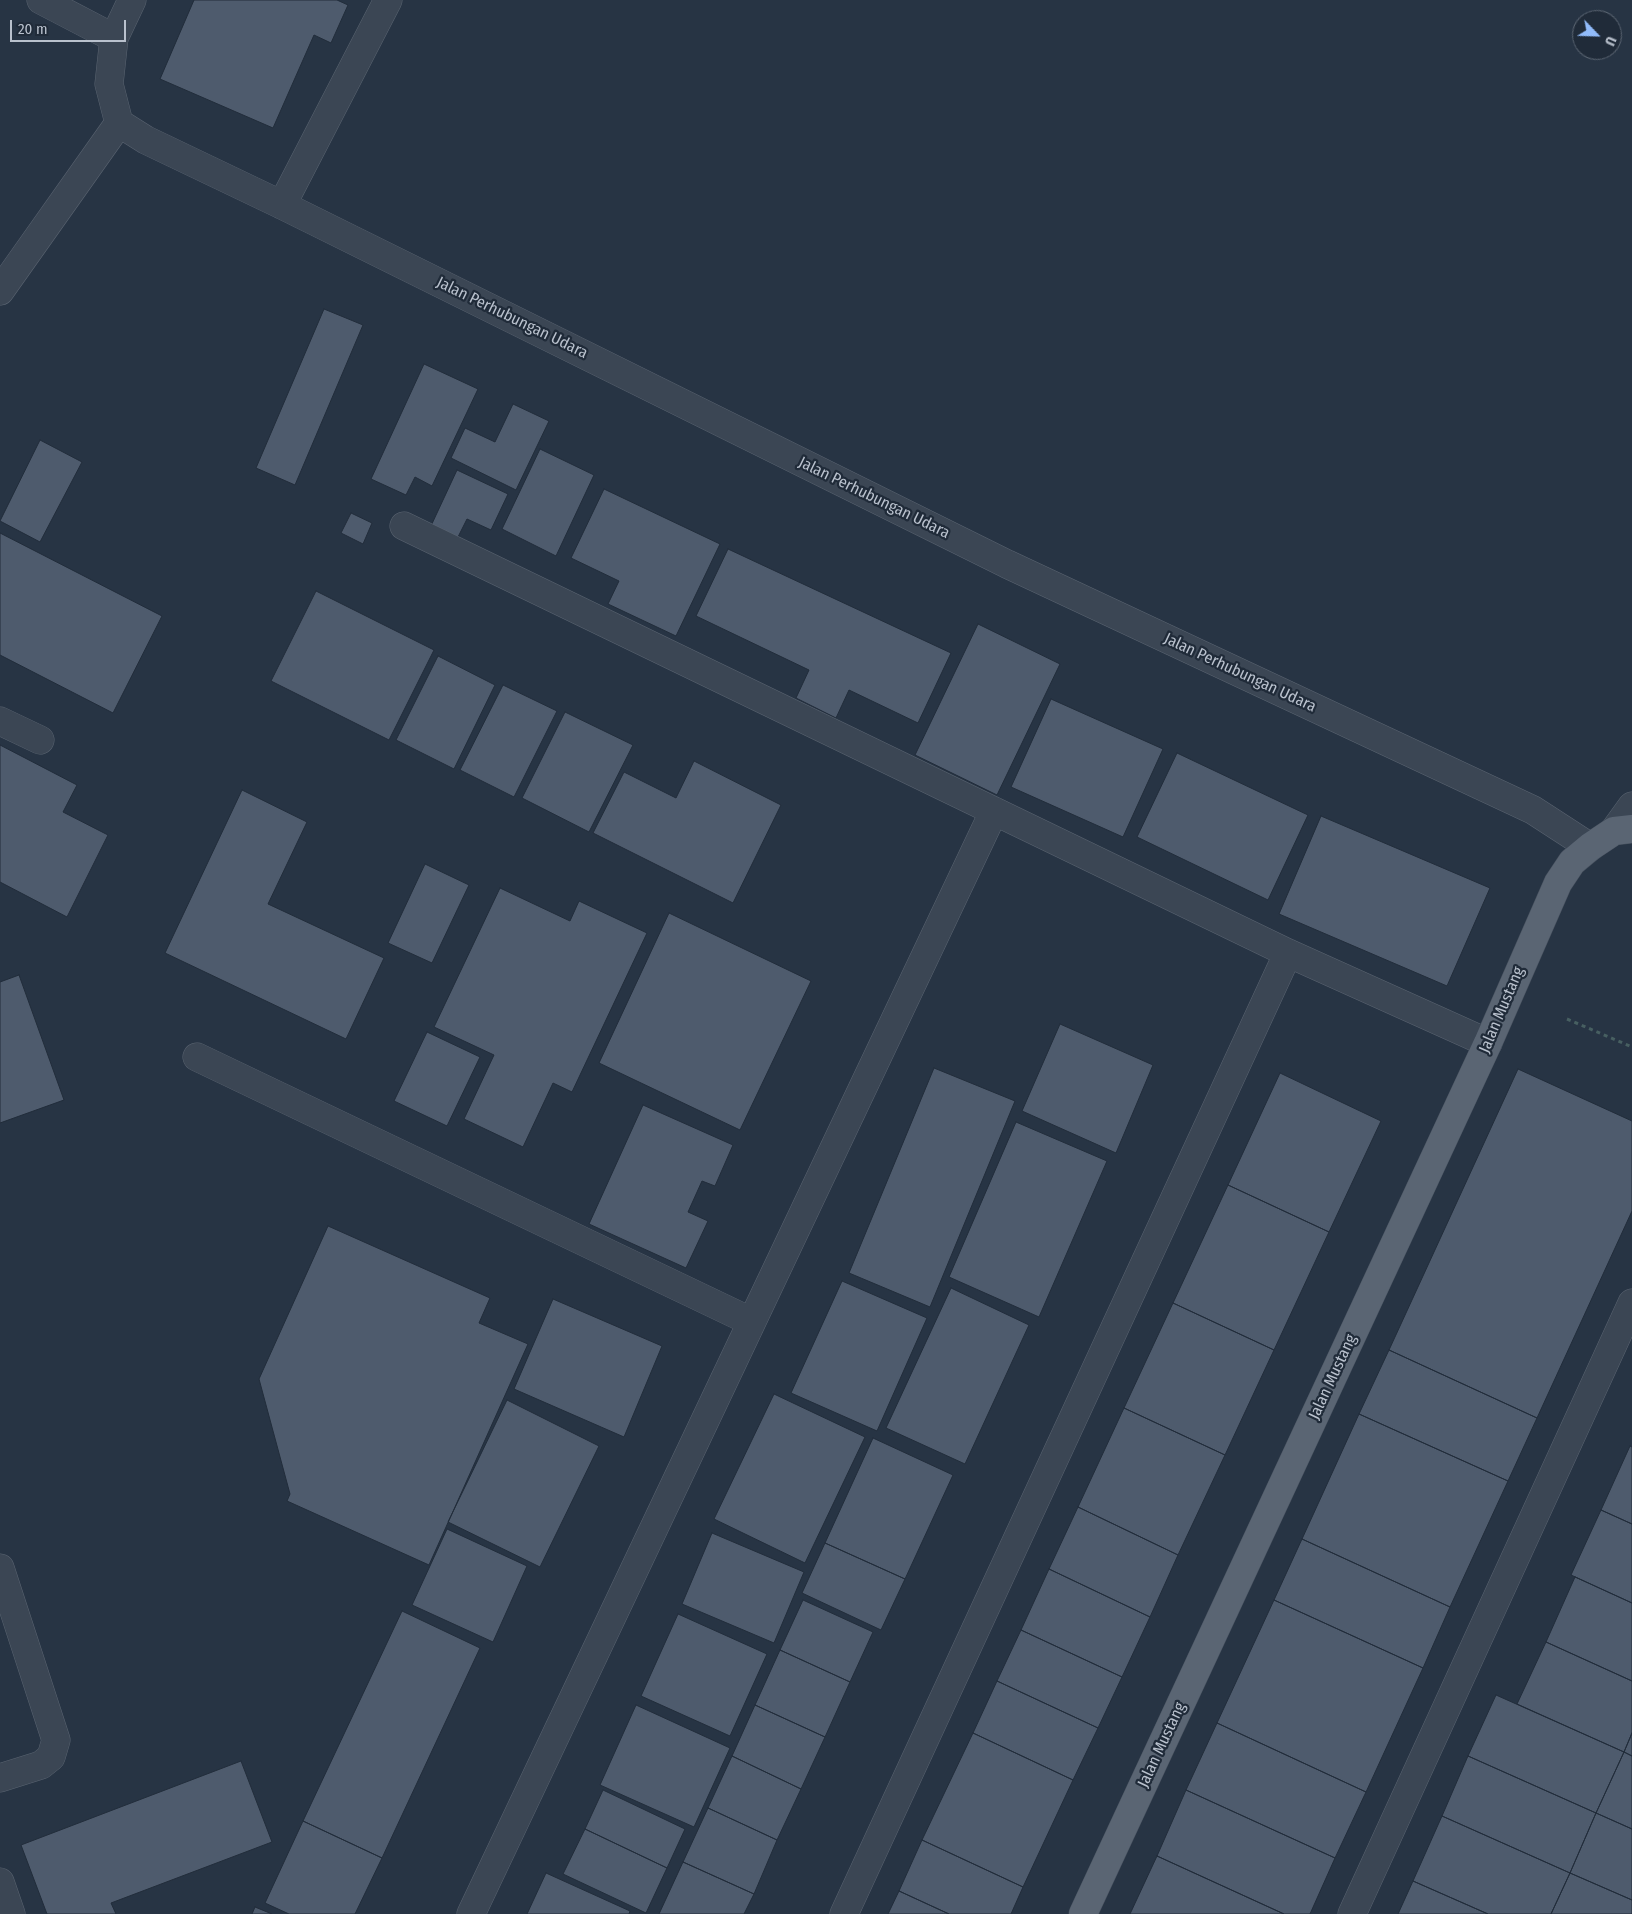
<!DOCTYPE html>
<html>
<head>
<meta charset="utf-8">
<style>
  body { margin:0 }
  #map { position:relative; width:1632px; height:1914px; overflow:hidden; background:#273444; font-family:"Fira Sans Condensed",sans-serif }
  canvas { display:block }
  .north { position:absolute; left:1572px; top:10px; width:50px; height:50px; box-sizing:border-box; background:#202b39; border:1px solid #5d6774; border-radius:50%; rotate:114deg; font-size:14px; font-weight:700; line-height:20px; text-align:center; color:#b9c1cd }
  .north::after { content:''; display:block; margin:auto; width:18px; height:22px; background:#91bbfa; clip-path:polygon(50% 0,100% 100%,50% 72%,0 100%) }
  .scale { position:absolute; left:10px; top:20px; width:116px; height:22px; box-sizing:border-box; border:2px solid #b9c1cd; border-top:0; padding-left:6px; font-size:15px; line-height:18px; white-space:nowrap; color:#b9c1cd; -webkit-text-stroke:4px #202b39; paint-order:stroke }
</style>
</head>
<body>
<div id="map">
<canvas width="1632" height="1914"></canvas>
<div class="north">U</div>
<div class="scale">20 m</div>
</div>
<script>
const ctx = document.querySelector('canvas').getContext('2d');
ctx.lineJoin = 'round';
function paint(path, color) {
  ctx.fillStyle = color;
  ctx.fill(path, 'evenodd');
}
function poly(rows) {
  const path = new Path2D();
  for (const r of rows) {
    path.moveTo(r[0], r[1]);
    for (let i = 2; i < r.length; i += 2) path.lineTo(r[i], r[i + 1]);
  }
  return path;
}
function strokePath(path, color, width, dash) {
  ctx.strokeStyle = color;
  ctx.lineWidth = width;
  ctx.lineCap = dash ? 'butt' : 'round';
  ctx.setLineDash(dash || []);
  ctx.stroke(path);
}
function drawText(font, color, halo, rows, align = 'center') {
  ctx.font = font + ' "Fira Sans Condensed",sans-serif';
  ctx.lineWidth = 4.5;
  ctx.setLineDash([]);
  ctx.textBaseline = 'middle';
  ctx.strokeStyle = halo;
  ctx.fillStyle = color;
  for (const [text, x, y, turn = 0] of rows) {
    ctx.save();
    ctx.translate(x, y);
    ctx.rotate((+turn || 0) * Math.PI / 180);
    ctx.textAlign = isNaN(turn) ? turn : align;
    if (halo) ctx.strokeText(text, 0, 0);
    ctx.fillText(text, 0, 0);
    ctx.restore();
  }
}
const building = poly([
  [194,0,337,0,348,5,331,43,314,35,273,128,160,79,194,0],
  [324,309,363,325,295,485,256,468,324,309],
  [424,364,478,389,432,486,415,477,406,495,371,479,424,364],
  [513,404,549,421,516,490,451,458,465,428,495,442,513,404],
  [40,440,82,462,40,542,0,521,40,440],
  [540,449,594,475,556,556,502,529,540,449],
  [457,470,508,494,491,530,467,519,456,541,430,528,457,470],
  [604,489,720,544,676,636,608,604,619,581,571,558,604,489],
  [351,513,372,523,363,544,341,533,351,513],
  [0,533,162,616,113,713,0,655,0,533],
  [728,549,951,653,918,723,849,690,836,718,796,698,809,670,696,616,728,549],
  [316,591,434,650,389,740,271,681,316,591],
  [978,624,1060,664,997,795,915,755,978,624],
  [438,656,495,685,454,769,396,740,438,656],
  [503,685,557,711,514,797,460,770,503,685],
  [1051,699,1163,749,1123,837,1011,787,1051,699],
  [565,712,633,745,589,832,522,798,565,712],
  [0,745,77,785,63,812,108,835,67,917,0,882,0,745],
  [1177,753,1308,815,1268,900,1137,837,1177,753],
  [694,761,781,805,733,903,593,833,624,772,676,798,694,761],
  [242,790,307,822,268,904,384,958,346,1039,165,953,242,790],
  [1321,816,1490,888,1447,986,1279,914,1321,816],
  [425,864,469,885,432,963,388,943,425,864],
  [500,888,570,921,579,901,647,933,572,1092,553,1083,523,1147,464,1119,494,1055,434,1027,500,888],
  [669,913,811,981,740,1130,599,1063,669,913],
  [19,975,64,1100,0,1123,0,982,19,975],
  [1060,1024,1153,1065,1116,1153,1022,1111,1060,1024],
  [427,1032,480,1057,447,1126,394,1101,427,1032],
  [934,1068,1015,1101,930,1307,849,1273,934,1068],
  [1518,1069,1632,1121,1632,1211,1537,1418,1389,1350,1518,1069],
  [1280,1073,1381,1121,1329,1232,1228,1185,1280,1073],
  [643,1105,733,1145,715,1186,702,1181,688,1212,708,1221,686,1268,589,1224,643,1105],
  [1016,1122,1107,1161,1039,1317,949,1277,1016,1122],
  [1228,1185,1329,1232,1274,1350,1173,1303,1228,1185],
  [328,1226,490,1298,479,1323,528,1344,429,1565,287,1501,290,1494,259,1379,328,1226],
  [842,1281,927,1318,877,1431,791,1393,842,1281],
  [951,1288,1029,1325,965,1464,886,1428,951,1288],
  [553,1299,662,1346,624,1437,514,1389,553,1299],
  [1173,1303,1274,1350,1225,1455,1124,1408,1173,1303],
  [1389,1350,1537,1418,1508,1481,1359,1414,1389,1350],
  [774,1394,865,1437,805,1563,714,1519,774,1394],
  [507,1400,599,1446,540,1567,448,1522,507,1400],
  [1124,1408,1225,1455,1178,1555,1078,1507,1124,1408],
  [1359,1414,1508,1481,1450,1607,1302,1539,1359,1414],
  [873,1438,953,1475,905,1579,825,1543,873,1438],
  [1630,1446,1632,1447,1632,1524,1601,1510,1630,1446],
  [1078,1507,1178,1555,1150,1617,1049,1569,1078,1507],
  [1601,1510,1632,1524,1632,1603,1571,1575,1601,1510],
  [447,1529,527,1566,493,1642,412,1605,447,1529],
  [712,1533,804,1572,774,1643,682,1604,712,1533],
  [1302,1539,1450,1607,1423,1668,1274,1600,1302,1539],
  [825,1543,905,1579,881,1630,802,1593,825,1543],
  [1049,1569,1150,1617,1122,1677,1021,1630,1049,1569],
  [1575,1577,1632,1603,1632,1681,1546,1642,1575,1577],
  [803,1600,873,1632,850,1682,780,1650,803,1600],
  [1274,1600,1423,1668,1366,1792,1217,1723,1274,1600],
  [402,1611,480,1648,382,1858,303,1821,402,1611],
  [678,1614,767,1654,730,1736,641,1696,678,1614],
  [1021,1630,1122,1677,1098,1728,997,1681,1021,1630],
  [1546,1642,1632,1681,1632,1733,1624,1752,1517,1704,1546,1642],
  [780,1650,850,1682,825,1737,755,1705,780,1650],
  [997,1681,1098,1728,1073,1780,973,1733,997,1681],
  [1496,1695,1624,1752,1596,1813,1468,1756,1496,1695],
  [636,1705,730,1748,694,1827,600,1785,636,1705],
  [755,1705,825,1737,801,1789,732,1756,755,1705],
  [1217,1723,1366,1792,1335,1858,1186,1790,1217,1723],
  [973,1733,1073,1780,1023,1887,922,1840,973,1733],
  [1632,1733,1632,1756,1624,1752,1632,1733],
  [1624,1752,1632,1756,1632,1829,1596,1813,1624,1752],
  [732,1756,801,1789,777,1840,708,1808,732,1756],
  [1468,1756,1596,1813,1570,1873,1442,1816,1468,1756],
  [241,1761,272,1842,111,1903,116,1914,47,1914,21,1845,241,1761],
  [603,1790,685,1829,667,1868,585,1829,603,1790],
  [1186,1790,1335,1858,1310,1914,1284,1914,1157,1856,1186,1790],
  [708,1808,777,1840,754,1894,683,1862,708,1808],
  [1596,1813,1632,1829,1632,1900,1570,1873,1596,1813],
  [1442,1816,1570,1873,1551,1914,1488,1914,1413,1881,1442,1816],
  [303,1821,382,1858,355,1914,289,1914,265,1903,303,1821],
  [585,1829,667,1868,646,1913,563,1874,585,1829],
  [922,1840,1023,1887,1011,1914,949,1914,899,1891,922,1840],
  [1157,1856,1284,1914,1130,1914,1157,1856],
  [683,1862,754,1894,744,1914,659,1914,683,1862],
  [546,1873,630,1911,629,1914,527,1914,546,1873],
  [1570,1873,1632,1900,1632,1914,1551,1914,1570,1873],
  [1413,1881,1488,1914,1398,1914,1413,1881],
  [899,1891,949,1914,888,1914,899,1891],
  [255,1907,272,1914,252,1914,255,1907]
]);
paint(building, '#4e5b6d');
strokePath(building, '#222d3b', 1);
const minor = poly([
  [41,0,114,38],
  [119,123,146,140,282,205,1007,564,1533,810,1590,847],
  [119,123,109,84,114,38,132,0],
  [282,205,388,0],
  [0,291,119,123],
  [404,526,1288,953,1488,1043],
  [0,721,40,740],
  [1614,831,1632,806],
  [197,1057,750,1321],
  [0,1568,56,1740,51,1757,41,1765,0,1778],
  [0,1882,11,1914],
  [471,1914,994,811],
  [844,1914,1288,953],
  [1352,1914,1632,1303]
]);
const major = poly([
  [1083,1914,1488,1043,1558,883,1572,862,1590,847,1614,831,1632,829]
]);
strokePath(minor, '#5a6471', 29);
strokePath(major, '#454f5d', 29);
strokePath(poly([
  [1567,1019,1632,1047]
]), '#475f61', 3, [4, 4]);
strokePath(minor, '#3b4654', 28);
strokePath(major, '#5a6573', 28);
drawText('16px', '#b9c1cd', '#202b39', [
  ["Jalan Perhubungan Udara",512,318,26],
  ["Jalan Perhubungan Udara",874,498,26],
  ["Jalan Perhubungan Udara",1240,673,25],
  ["Jalan Mustang",1502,1010,-67],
  ["Jalan Mustang",1333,1377,-65],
  ["Jalan Mustang",1162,1745,-65]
]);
</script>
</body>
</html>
